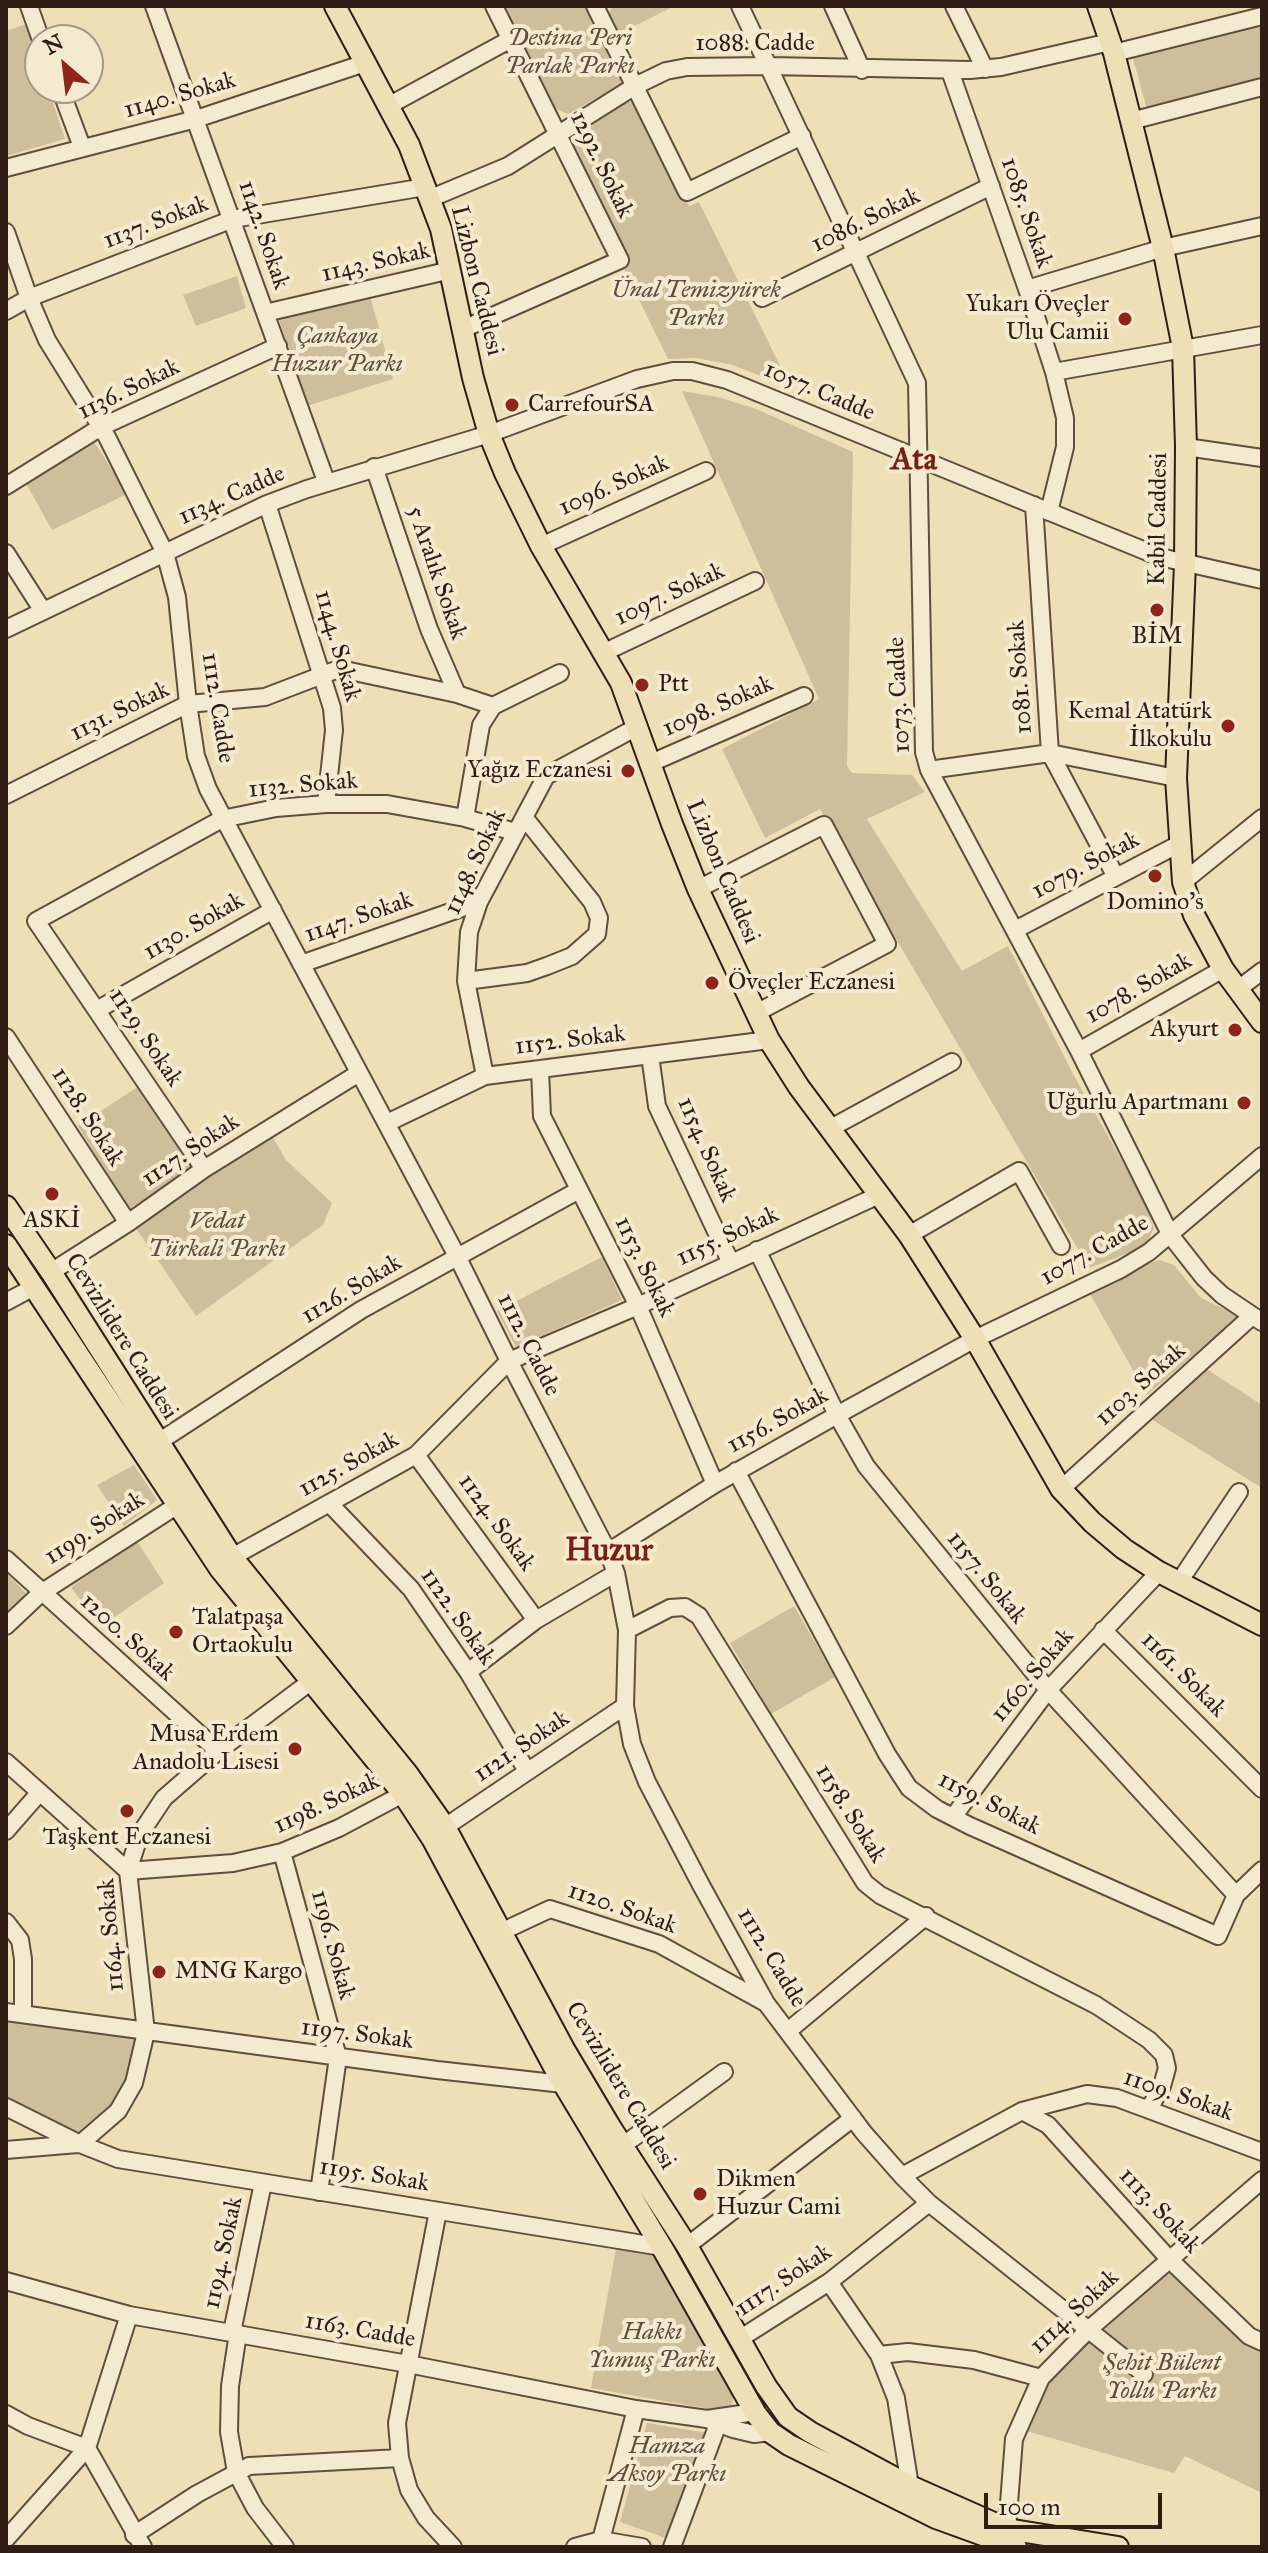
<!DOCTYPE html>
<html>
<head>
<meta charset="utf-8">
<style>
  body { margin:0 }
  #map { position:relative; width:1268px; height:2553px; overflow:hidden; background:#eedfb7; font-family:"IM FELL Great Primer",serif }
  canvas { display:block }
  .frame { position:absolute; inset:0; border:8px solid #301e16; pointer-events:none }
  .north { position:absolute; left:24px; top:24px; width:80px; height:80px; box-sizing:border-box; background:#f4ead0; border:2px solid #a69886; border-radius:50%; rotate:332deg; font-size:22px; font-weight:700; line-height:32px; text-align:center; color:#301e16 }
  .north::after { content:''; display:block; margin:auto; width:28px; height:36px; background:#8f2418; clip-path:polygon(50% 0,100% 100%,50% 72%,0 100%) }
  .scale { position:absolute; left:984px; top:2493px; width:178px; height:36px; box-sizing:border-box; border:4px solid #301e16; border-top:0; padding-left:10px; font-size:24px; line-height:28px; white-space:nowrap; color:#301e16; -webkit-text-stroke:6px #f4ead0; paint-order:stroke }
</style>
</head>
<body>
<div id="map">
<canvas width="1268" height="2553"></canvas>
<div class="frame"></div>
<div class="north">N</div>
<div class="scale">100 m</div>
</div>
<script>
const ctx = document.querySelector('canvas').getContext('2d');
ctx.lineJoin = 'round';
function paint(path, color) {
  ctx.fillStyle = color;
  ctx.fill(path, 'evenodd');
}
function poly(rows) {
  const path = new Path2D();
  for (const r of rows) {
    path.moveTo(r[0], r[1]);
    for (let i = 2; i < r.length; i += 2) path.lineTo(r[i], r[i + 1]);
  }
  return path;
}
function strokePath(path, color, width, dash) {
  ctx.strokeStyle = color;
  ctx.lineWidth = width;
  ctx.lineCap = dash ? 'butt' : 'round';
  ctx.setLineDash(dash || []);
  ctx.stroke(path);
}
function drawText(font, color, halo, rows, align = 'center') {
  ctx.font = font + ' "IM FELL Great Primer",serif';
  ctx.lineWidth = 8;
  ctx.setLineDash([]);
  ctx.textBaseline = 'middle';
  ctx.strokeStyle = halo;
  ctx.fillStyle = color;
  for (const [text, x, y, turn = 0] of rows) {
    ctx.save();
    ctx.translate(x, y);
    ctx.rotate((+turn || 0) * Math.PI / 180);
    ctx.textAlign = isNaN(turn) ? turn : align;
    if (halo) ctx.strokeText(text, 0, 0);
    ctx.fillText(text, 0, 0);
    ctx.restore();
  }
}
paint(poly([
  [503,6,589,6,621,73,621,84,568,114,556,109],
  [613,6,674,6,617,35,610,19,609,12],
  [1262,22,1262,87,1148,113,1132,55],
  [26,24,40,64,40,88,48,88,65,139,6,156,6,31],
  [626,102,640,103,689,206,699,202,791,388,733,365,696,358,668,359,623,267,627,261,571,140],
  [237,276,246,308,196,326,183,295],
  [370,296,393,379,307,406,279,319],
  [682,391,718,397,756,409,853,452,847,766,852,773,912,775,925,792,867,819,962,971,1008,946,1073,1074,1145,1202,1154,1228,1147,1242,1131,1252,1089,1268,820,809,765,838,722,749,819,699],
  [91,437,116,476,125,495,52,530,23,478],
  [139,1086,194,1166,128,1210,78,1126],
  [271,1134,286,1160,332,1203,323,1225,196,1316,135,1227],
  [602,1257,622,1300,516,1347,497,1311],
  [1160,1260,1174,1265,1201,1298,1239,1316,1147,1395,1090,1294,1141,1266],
  [1205,1368,1262,1405,1262,1488,1151,1419],
  [134,1465,157,1500,124,1526,97,1485],
  [137,1541,164,1583,100,1627,71,1587],
  [6,1573,27,1594,6,1613],
  [794,1606,835,1677,771,1714,730,1643],
  [6,2012,146,2032,134,2083,80,2144,6,2107],
  [616,2248,657,2255,735,2390,731,2409,720,2411,591,2388],
  [1165,2269,1239,2339,1262,2353,1262,2493,1185,2456,1174,2473,1023,2430,1046,2380],
  [647,2423,708,2433,669,2539,620,2522]
]), '#cebe9c');
const minor = poly([
  [29,6,41,40],
  [154,6,326,481],
  [595,6,687,192,802,136],
  [740,6,917,383,924,752,929,770,1079,1051,1171,1236,1204,1278,1222,1295,1262,1322],
  [833,6,862,70],
  [954,6,985,69],
  [1114,53,1262,16],
  [950,71,1027,289,1054,372,1065,418,1065,447,1049,512],
  [60,88,82,147],
  [388,106,511,39],
  [1131,121,1262,87],
  [6,168,196,119,365,63],
  [429,199,508,166,635,86,666,71,687,67,769,66,970,70,1001,67,1110,42],
  [6,232,29,298,47,340,107,437,165,553,177,597,188,704,196,756,208,789,457,1256,509,1361,608,1552,616,1573,627,1630,625,1706,632,1744,647,1782,701,1885,766,2003,864,2133,902,2176,929,2203,1144,2374],
  [1027,289,1163,248,1262,226],
  [762,298,991,186],
  [6,311,29,298,233,219,425,187],
  [265,313,451,270],
  [463,329,620,260,494,6],
  [1054,372,1262,335],
  [1186,447,1262,458],
  [374,467,429,629,457,694],
  [6,486,101,427,278,346],
  [267,504,332,708,334,730,326,804],
  [1034,505,1050,753,1116,877],
  [541,546,706,471],
  [6,553,43,611],
  [6,629,267,504,307,489,489,434,637,379,673,371,692,371,727,380,1160,557,1262,580],
  [605,652,755,581],
  [493,706,560,673],
  [651,763,804,696],
  [929,770,1050,753,1176,778],
  [6,795,188,704,265,697,333,671,345,670,457,694,493,706],
  [465,818,481,725,493,706],
  [1183,882,1262,818],
  [698,889,824,825,887,944,756,1013],
  [1015,930,1179,844],
  [301,964,479,902],
  [466,981,527,973,547,966,572,956,597,934,599,918,592,902,524,817],
  [1237,990,1262,971],
  [97,1010,273,910],
  [6,1037,128,1223],
  [1079,1051,1223,969],
  [650,1055,657,1106,730,1261],
  [540,1070,542,1116,638,1306,715,1484],
  [485,1076,466,981,469,932,479,902,546,776,637,727],
  [387,1123,485,1076,769,1040],
  [829,1129,952,1062],
  [204,1169,36,921,222,819,276,808,326,804,387,804,465,818,515,832],
  [909,1235,1019,1171,1061,1246],
  [757,1250,837,1415,866,1466,1048,1690,1236,1895],
  [51,1272,128,1223,204,1169,359,1073],
  [6,1302,34,1287],
  [157,1443,361,1310,579,1190],
  [416,1455,536,1620],
  [736,1471,887,1754,909,1788,937,1809,970,1826,1218,1936,1236,1895,1262,1870],
  [1061,1489,1252,1316],
  [329,1503,411,1589,468,1672,527,1771],
  [608,1552,715,1484,837,1415,975,1339,1121,1269,1149,1252,1262,1156],
  [232,1557,416,1455,509,1361,638,1306,879,1195],
  [6,1559,218,1751],
  [1179,1582,1239,1492],
  [6,1626,41,1593,176,1506],
  [627,1630,670,1608,685,1607,699,1616,865,1883,880,1895,1096,2005,1149,2040,1164,2055,1167,2068,1162,2086,1149,2109],
  [1103,1630,1262,1789],
  [468,1672,536,1620,616,1573],
  [6,1762,128,1871,233,1863,282,1852,339,1828,403,1794],
  [953,1817,1048,1690,1159,1572],
  [445,1827,625,1706],
  [6,1831,40,1792],
  [282,1852,338,2057,319,2192],
  [6,1922,20,1940,23,1959,23,2014],
  [503,1931,550,1909,659,1944,764,2002],
  [6,2012,437,2070,563,2084],
  [788,2031,926,1916],
  [6,2107,80,2144,118,2159,662,2247],
  [1022,2111,1048,2125,1169,2259,1249,2336,1262,2342],
  [80,2144,118,2111,134,2083,146,2032,128,1871,140,1834,164,1798,218,1751,310,1682],
  [622,2146,724,2072],
  [6,2150,78,2144],
  [902,2176,1022,2111,1087,2094,1117,2098,1262,2152],
  [438,2211,397,2423,400,2458,409,2490,426,2518,453,2547],
  [687,2246,853,2118],
  [6,2281,129,2315,408,2364,636,2409,707,2419,733,2429,754,2434,770,2432],
  [829,2282,879,2355,896,2398,910,2486],
  [232,2332,263,2183],
  [238,2333,230,2386,229,2432,236,2472,255,2508,285,2547],
  [741,2338,829,2282,929,2203],
  [879,2355,908,2352,974,2360,1041,2378],
  [6,2414,28,2426,87,2448,143,2547],
  [707,2419,755,2412],
  [1007,2529,1014,2439,1041,2378,1088,2330,1262,2180],
  [134,2535,197,2494,249,2466,400,2458],
  [6,2539,87,2448,129,2315],
  [601,2540,636,2409],
  [575,2547,601,2540,642,2547],
  [672,2547,718,2424]
]);
const major = poly([
  [335,6,409,145,441,229,473,378,489,434,505,473,541,546,621,683,672,824,698,889,769,1040,799,1087,909,1235,975,1339,1061,1489,1092,1522,1124,1549,1159,1572,1262,1625],
  [1098,6,1114,53,1163,248,1183,348,1186,447,1185,564,1176,778,1183,882,1194,915,1223,969,1262,1022],
  [6,1206,51,1272,232,1557,407,1773,445,1827,564,2049,611,2128,687,2246,766,2386,788,2417,810,2432,910,2486,1007,2529,1118,2547],
  [6,1245,220,1569,403,1794,433,1840,560,2078,664,2251,756,2414,770,2432,789,2445,936,2518,1016,2547]
]);
strokePath(minor, '#604e3e', 20);
strokePath(major, '#301e16', 24);
strokePath(minor, '#f4ead0', 16);
strokePath(major, '#eedfb7', 20);
for (const [x, y, r, color] of [
  [1125,319,8,"#8f2418"],
  [512,405,8,"#8f2418"],
  [1157,610,8,"#8f2418"],
  [642,685,8,"#8f2418"],
  [1228,726,8,"#8f2418"],
  [628,771,8,"#8f2418"],
  [1155,876,8,"#8f2418"],
  [712,983,8,"#8f2418"],
  [1235,1030,8,"#8f2418"],
  [1244,1103,8,"#8f2418"],
  [52,1194,8,"#8f2418"],
  [176,1632,8,"#8f2418"],
  [295,1749,8,"#8f2418"],
  [127,1811,8,"#8f2418"],
  [159,1972,8,"#8f2418"],
  [700,2194,8,"#8f2418"]
]) {
  const dot = new Path2D();
  dot.arc(x, y, r, 0, 2 * Math.PI);
  ctx.fillStyle = color;
  ctx.fill(dot);
  strokePath(dot, '#f4ead0', 3);
}
drawText('italic 24px', '#5f4e3e', '#f4ead0', [
  ["Destina Peri",570,39],
  ["Parlak Parkı",570,67],
  ["Ünal Temizyürek",696,291],
  ["Parkı",696,319],
  ["Çankaya",337,337],
  ["Huzur Parkı",337,365],
  ["Vedat",217,1222],
  ["Türkali Parkı",217,1250],
  ["Hakkı",652,2333],
  ["Yumuş Parkı",652,2361],
  ["Şehit Bülent",1162,2364],
  ["Yollu Parkı",1162,2392],
  ["Hamza",667,2447],
  ["Aksoy Parkı",667,2475]
]);
drawText('24px', '#301e16', '#f4ead0', [
  ["1088. Cadde",755,44],
  ["1140. Sokak",180,96,-16],
  ["1292. Sokak",601,165,64],
  ["1085. Sokak",1026,213,71],
  ["1086. Sokak",866,221,-26],
  ["1137. Sokak",156,223,-21],
  ["1142. Sokak",263,235,71],
  ["1143. Sokak",376,263,-13],
  ["Lizbon Caddesi",476,281,76],
  ["1136. Sokak",129,390,-26],
  ["1057. Cadde",819,392,23],
  ["1096. Sokak",614,486,-24],
  ["1134. Cadde",232,496,-24],
  ["Kabil Caddesi",1159,519,-89],
  ["5 Aralık Sokak",436,573,71],
  ["1097. Sokak",670,595,-25],
  ["1144. Sokak",337,646,74],
  ["1081. Sokak",1021,677,-94],
  ["1073. Cadde",900,695,-93],
  ["1098. Sokak",718,707,-24],
  ["1112. Cadde",217,708,81],
  ["1131. Sokak",120,712,-26],
  ["1132. Sokak",303,786,-5],
  ["1148. Sokak",476,862,-65],
  ["1079. Sokak",1086,866,-28],
  ["Lizbon Caddesi",722,872,67],
  ["1147. Sokak",359,918,-19],
  ["1130. Sokak",194,927,-30],
  ["1078. Sokak",1139,989,-30],
  ["1129. Sokak",145,1038,56],
  ["1152. Sokak",570,1041,-7],
  ["1128. Sokak",87,1117,57],
  ["1154. Sokak",706,1150,66],
  ["1127. Sokak",191,1151,-34],
  ["1155. Sokak",728,1237,-25],
  ["1077. Cadde",1095,1251,-29],
  ["1153. Sokak",644,1267,64],
  ["1126. Sokak",352,1290,-31],
  ["Cevizlidere Caddesi",121,1337,58],
  ["1112. Cadde",528,1345,63],
  ["1103. Sokak",1141,1385,-42],
  ["1156. Sokak",778,1421,-29],
  ["1125. Sokak",349,1465,-29],
  ["1124. Sokak",496,1523,54],
  ["1199. Sokak",95,1529,-33],
  ["1157. Sokak",986,1578,51],
  ["1122. Sokak",457,1617,55],
  ["1200. Sokak",127,1638,42],
  ["1161. Sokak",1183,1675,45],
  ["1160. Sokak",1033,1676,-50],
  ["1121. Sokak",522,1747,-34],
  ["1198. Sokak",327,1804,-25],
  ["1159. Sokak",989,1804,27],
  ["1158. Sokak",850,1814,58],
  ["1120. Sokak",622,1909,19],
  ["1164. Sokak",112,1935,-95],
  ["1196. Sokak",332,1945,75],
  ["1112. Cadde",771,1958,59],
  ["1197. Sokak",357,2035,7],
  ["Cevizlidere Caddesi",620,2086,59],
  ["1109. Sokak",1178,2096,19],
  ["1195. Sokak",374,2176,9],
  ["1113. Sokak",1159,2211,47],
  ["1194. Sokak",224,2253,-78],
  ["1117. Sokak",784,2281,-34],
  ["1114. Sokak",1075,2312,-43],
  ["1163. Cadde",360,2331,10]
]);
drawText('24px', '#301e16', '#f4ead0', [
  ["Yukarı Öveçler",1109,305],
  ["Ulu Camii",1109,333],
  ["CarrefourSA",528,405,"left"],
  ["BİM",1157,637,"center"],
  ["Ptt",658,685,"left"],
  ["Kemal Atatürk",1212,712],
  ["İlkokulu",1212,740],
  ["Yağız Eczanesi",612,771],
  ["Domino's",1155,903,"center"],
  ["Öveçler Eczanesi",728,983,"left"],
  ["Akyurt",1219,1030],
  ["Uğurlu Apartmanı",1228,1103],
  ["ASKİ",52,1221,"center"],
  ["Talatpaşa",192,1618,"left"],
  ["Ortaokulu",192,1646,"left"],
  ["Musa Erdem",279,1735],
  ["Anadolu Lisesi",279,1763],
  ["Taşkent Eczanesi",127,1838,"center"],
  ["MNG Kargo",175,1972,"left"],
  ["Dikmen",716,2180,"left"],
  ["Huzur Cami",716,2208,"left"]
], 'right');
drawText('bold 32px', '#7a1f14', '#f4ead0', [
  ["Ata",914,461],
  ["Huzur",609,1552]
]);
</script>
</body>
</html>
